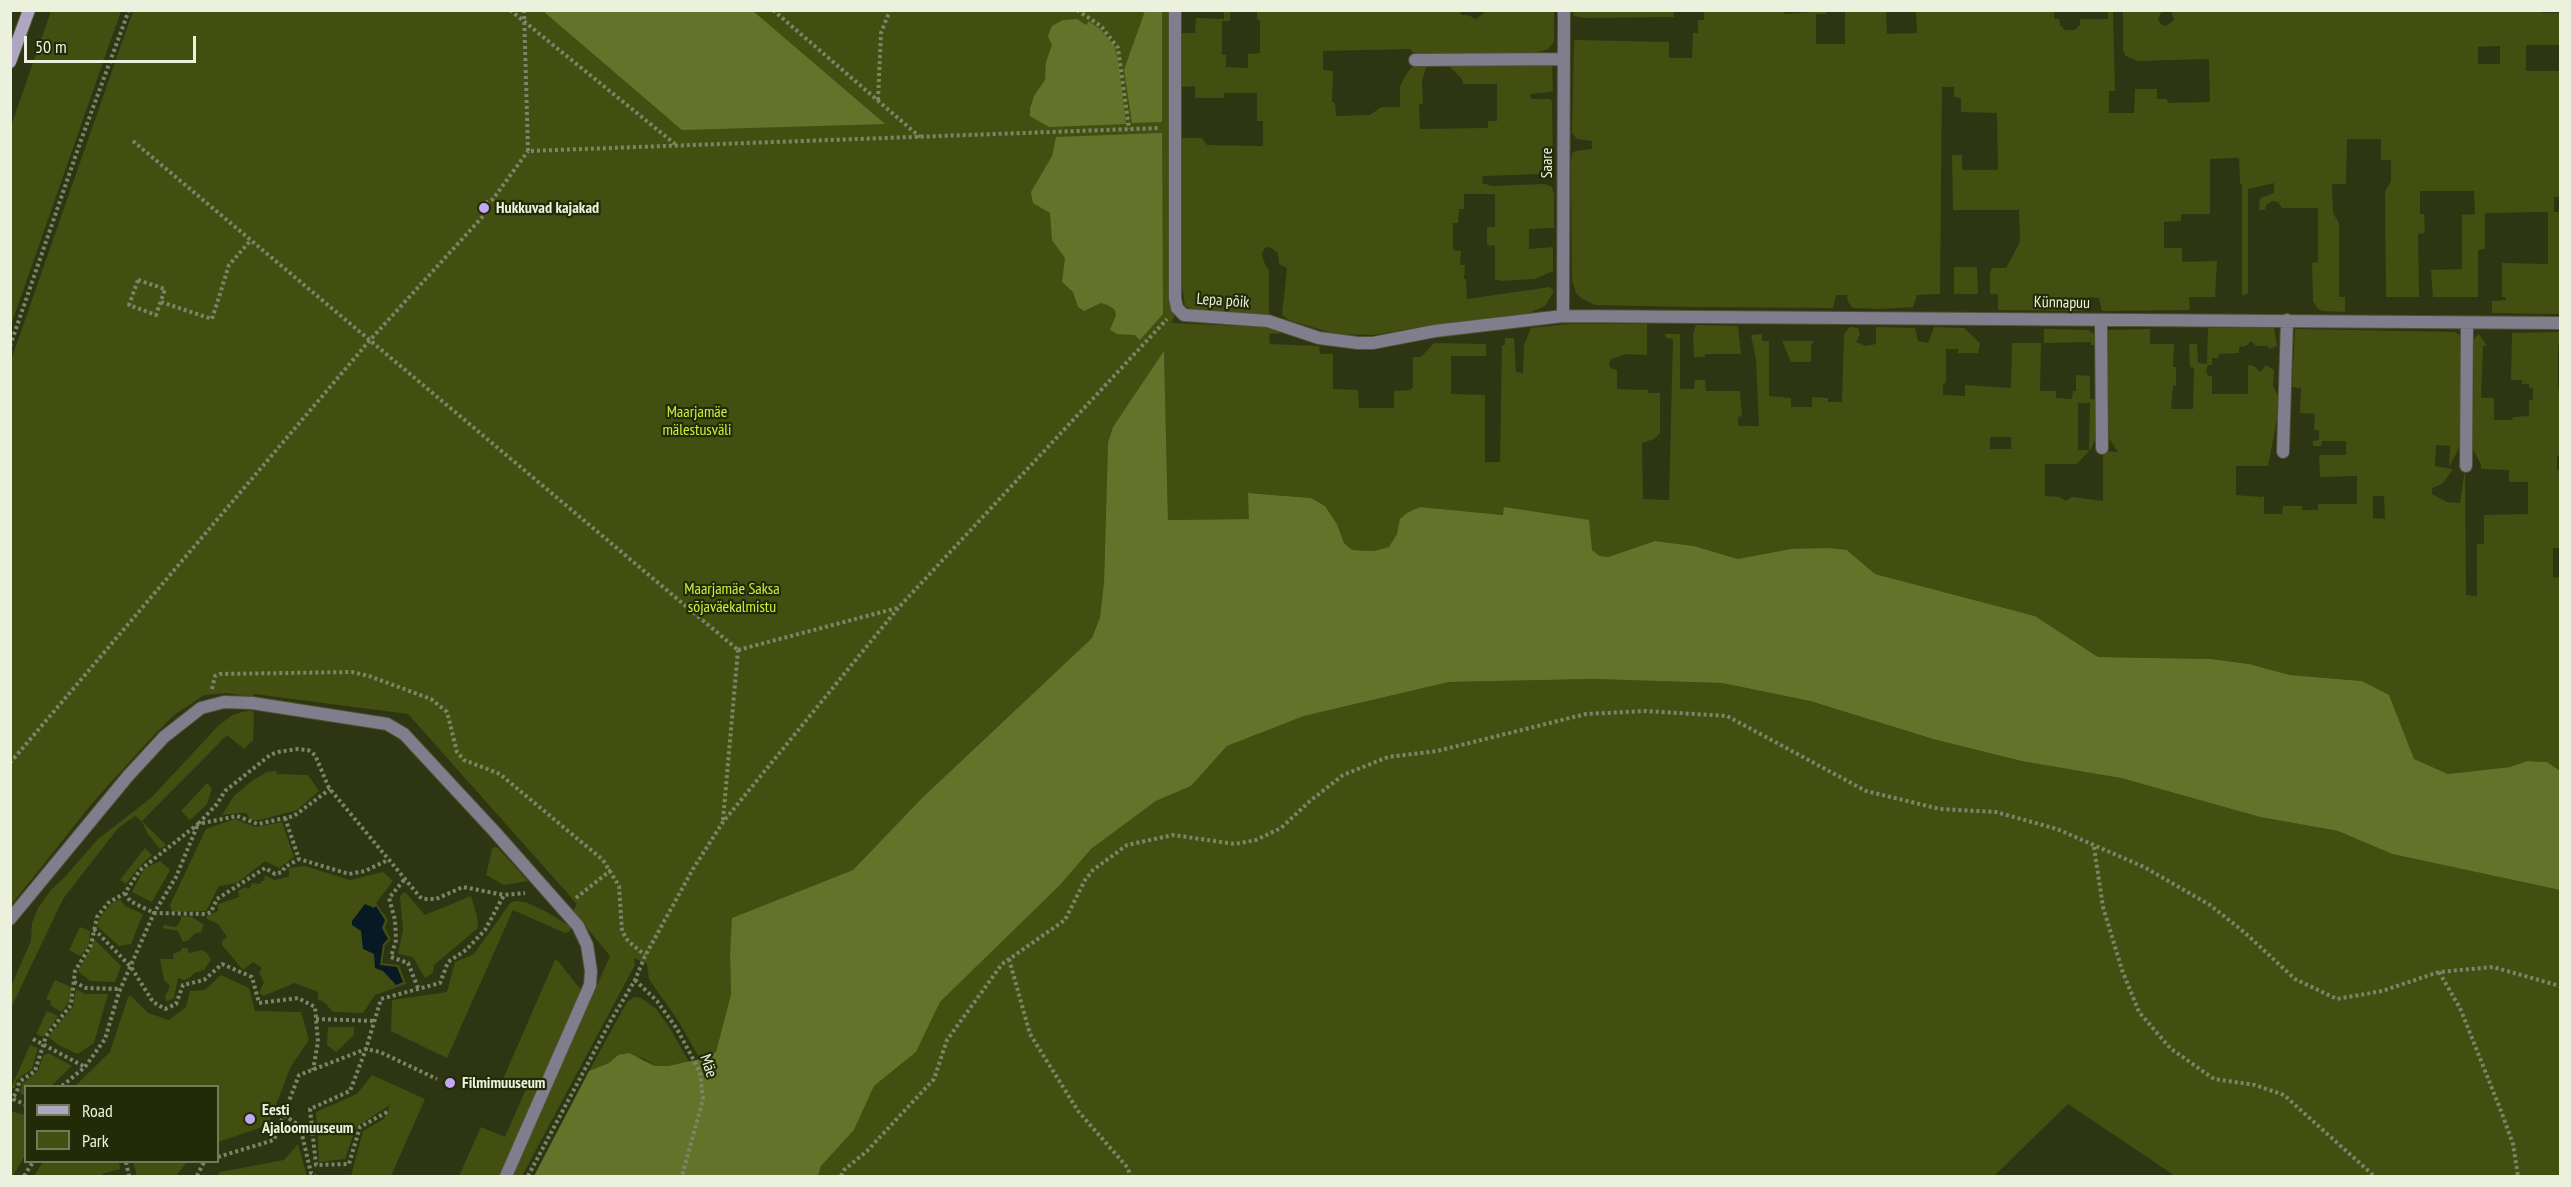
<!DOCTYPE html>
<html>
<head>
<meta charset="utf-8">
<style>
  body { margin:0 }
  #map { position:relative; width:2571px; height:1187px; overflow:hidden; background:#2d3512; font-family:"PT Sans Narrow",sans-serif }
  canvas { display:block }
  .frame { position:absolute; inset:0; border:12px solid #ebf1dc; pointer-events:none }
  .legend { position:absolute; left:24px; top:1085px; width:195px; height:78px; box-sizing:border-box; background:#232a07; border:2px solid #737a5c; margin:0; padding:8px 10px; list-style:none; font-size:18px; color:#ebf1dc }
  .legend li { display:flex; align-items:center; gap:12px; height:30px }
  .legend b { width:30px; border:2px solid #737a5c }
  .scale { position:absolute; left:24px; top:36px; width:172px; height:27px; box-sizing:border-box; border:3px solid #ebf1dc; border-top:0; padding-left:8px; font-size:18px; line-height:21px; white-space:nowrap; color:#ebf1dc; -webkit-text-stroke:4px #232a07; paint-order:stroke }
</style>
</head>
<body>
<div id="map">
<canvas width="2571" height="1187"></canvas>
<div class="frame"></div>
<ul class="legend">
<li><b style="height:8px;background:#afa7c1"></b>Road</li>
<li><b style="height:16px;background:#434f11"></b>Park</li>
</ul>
<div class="scale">50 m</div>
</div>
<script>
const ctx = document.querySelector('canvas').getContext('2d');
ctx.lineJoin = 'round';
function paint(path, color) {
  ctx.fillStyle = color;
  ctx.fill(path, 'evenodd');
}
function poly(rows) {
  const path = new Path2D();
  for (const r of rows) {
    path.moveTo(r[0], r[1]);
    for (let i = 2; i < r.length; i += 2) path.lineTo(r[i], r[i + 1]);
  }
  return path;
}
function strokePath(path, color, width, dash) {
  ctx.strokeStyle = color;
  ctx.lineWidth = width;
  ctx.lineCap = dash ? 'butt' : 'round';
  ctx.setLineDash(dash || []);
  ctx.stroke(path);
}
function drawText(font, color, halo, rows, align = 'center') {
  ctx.font = font + ' "PT Sans Narrow",sans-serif';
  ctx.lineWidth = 4.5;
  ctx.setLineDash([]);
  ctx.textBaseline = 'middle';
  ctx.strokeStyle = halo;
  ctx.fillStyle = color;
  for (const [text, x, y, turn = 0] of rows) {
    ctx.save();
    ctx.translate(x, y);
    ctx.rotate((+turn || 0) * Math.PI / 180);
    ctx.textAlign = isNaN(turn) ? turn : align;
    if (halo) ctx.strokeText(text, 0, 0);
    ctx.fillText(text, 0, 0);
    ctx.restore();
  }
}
paint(poly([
  [1461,10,1461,15,1468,15,1476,19,1486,11,1554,11,1554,42,1548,49,1536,53,1426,54,1412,52,1411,49,1323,51,1323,70,1333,71,1332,102,1335,103,1336,116,1370,115,1381,107,1400,107,1400,86,1407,73,1412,67,1426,67,1422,81,1423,104,1419,104,1420,129,1488,128,1488,121,1497,121,1497,84,1463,84,1462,79,1450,67,1451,64,1552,66,1553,90,1551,92,1530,94,1531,99,1551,99,1552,102,1553,171,1543,174,1483,176,1482,183,1492,186,1545,184,1552,187,1554,195,1554,228,1529,229,1529,249,1553,247,1553,271,1535,279,1501,281,1495,279,1495,246,1487,245,1487,227,1495,227,1495,194,1464,194,1464,209,1459,209,1458,223,1453,223,1453,250,1461,251,1460,265,1465,265,1464,279,1466,279,1467,299,1550,287,1554,291,1545,306,1529,313,1438,324,1373,335,1335,334,1289,320,1282,315,1287,268,1279,264,1278,253,1270,247,1265,248,1262,253,1263,260,1269,271,1269,314,1194,310,1185,306,1181,280,1182,138,1202,138,1207,145,1263,146,1263,121,1257,121,1257,93,1224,93,1224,98,1195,98,1195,86,1182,87,1182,33,1195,33,1196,18,1224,19,1224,11,1230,11,1230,21,1222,21,1222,55,1226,55,1226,67,1248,68,1248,54,1260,53,1260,21,1257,20,1257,11],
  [2171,10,2542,10,2542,13,2560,13,2560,45,2526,45,2526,71,2560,71,2560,197,2554,197,2554,212,2560,212,2560,314,2492,313,2492,301,2506,300,2506,297,2502,297,2502,263,2548,264,2548,212,2485,213,2485,249,2478,250,2478,297,2433,297,2431,270,2462,269,2462,215,2475,214,2474,191,2420,191,2420,214,2424,214,2425,233,2418,234,2419,297,2386,297,2385,192,2391,181,2391,160,2381,160,2381,139,2347,139,2346,184,2332,184,2333,213,2339,223,2339,297,2345,297,2345,312,2323,311,2318,309,2313,301,2312,263,2318,262,2318,208,2282,208,2278,202,2273,201,2266,205,2265,210,2259,210,2260,198,2274,193,2274,183,2248,189,2248,293,2242,296,2242,184,2240,184,2239,158,2210,159,2210,214,2181,214,2181,221,2164,222,2164,248,2182,248,2182,262,2217,261,2215,297,2189,297,2190,309,2187,310,2102,311,2099,298,2089,297,2089,304,2083,311,1998,310,1998,294,1990,294,1990,273,1992,268,2006,268,2020,242,2019,210,1953,210,1952,155,1962,155,1962,170,1998,170,1997,113,1961,112,1961,98,1954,97,1954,87,1942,87,1940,294,1917,295,1913,307,1880,309,1853,308,1848,302,1847,295,1836,295,1833,308,1691,307,1595,305,1581,298,1576,293,1572,280,1571,163,1572,154,1575,151,1592,149,1592,141,1577,139,1572,133,1574,40,1669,42,1669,58,1692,58,1693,33,1698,33,1698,20,1704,20,1704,12,1708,11,1783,11,1784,14,1826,11,1826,14,1816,14,1816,44,1845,44,1845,11,1886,11,1887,34,1917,33,1916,11,2054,11,2054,19,2059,19,2060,25,2065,30,2075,30,2080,25,2080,19,2108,19,2108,11,2113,11,2115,91,2109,91,2109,113,2134,113,2135,89,2157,89,2157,99,2167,99,2168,103,2210,102,2209,59,2137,61,2126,56,2123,51,2123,11,2162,11,2158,19,2161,24,2166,26,2174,20],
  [2500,46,2500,64,2478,64,2478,47],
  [51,11,121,11,11,325,11,126],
  [133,11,1175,11,1177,308,1172,323,1265,327,1283,333,1269,334,1270,344,1319,346,1320,354,1333,354,1333,389,1358,390,1359,408,1394,408,1394,391,1410,390,1413,387,1413,357,1421,357,1434,343,1486,344,1486,356,1451,356,1451,394,1485,395,1485,462,1500,462,1502,345,1505,345,1505,338,1514,338,1516,372,1523,373,1524,345,1531,328,1570,324,1647,324,1647,355,1626,354,1611,359,1609,363,1610,368,1617,370,1617,389,1648,390,1648,393,1660,393,1660,433,1654,439,1642,443,1643,499,1669,500,1673,339,1666,338,1665,334,1680,334,1680,389,1694,389,1695,380,1705,380,1706,391,1740,391,1742,416,1738,417,1738,426,1759,426,1756,359,1751,335,1762,334,1762,341,1769,341,1769,396,1791,398,1791,407,1812,407,1812,397,1828,398,1828,402,1842,402,1844,334,1850,327,1858,328,1860,334,1856,342,1866,346,1876,344,1876,327,1915,328,1918,341,1928,343,1934,327,1964,328,1980,343,1978,353,1958,353,1958,349,1946,349,1946,383,1943,384,1943,395,1965,396,1965,385,2011,388,2012,343,2041,343,2040,391,2056,391,2056,398,2072,399,2073,391,2076,391,2076,375,2090,376,2090,399,2097,400,2097,436,2090,450,2077,464,2045,464,2045,496,2060,497,2066,501,2072,497,2103,501,2103,451,2118,452,2109,438,2107,333,2109,330,2150,329,2150,344,2174,344,2173,367,2176,367,2176,386,2173,386,2171,409,2193,409,2194,368,2190,367,2189,344,2197,344,2198,363,2207,364,2208,328,2274,328,2277,346,2269,349,2268,346,2256,346,2251,341,2246,346,2239,347,2239,353,2219,354,2218,358,2212,358,2212,365,2208,365,2206,371,2208,376,2212,376,2212,394,2248,394,2248,365,2254,366,2260,372,2266,365,2274,370,2273,386,2278,396,2277,419,2268,466,2236,466,2236,495,2262,497,2264,495,2264,514,2282,514,2283,506,2302,506,2302,510,2318,510,2318,504,2357,504,2357,476,2320,477,2319,455,2346,455,2346,441,2322,441,2321,446,2313,446,2313,441,2319,440,2319,430,2314,430,2315,414,2300,413,2301,388,2292,387,2295,329,2455,332,2461,336,2462,344,2460,446,2449,467,2450,446,2436,445,2435,466,2453,469,2442,484,2432,488,2432,494,2447,502,2460,503,2465,469,2466,595,2477,596,2477,544,2484,544,2484,515,2528,514,2528,482,2509,482,2509,470,2481,469,2481,464,2473,450,2474,339,2479,334,2487,346,2483,346,2481,398,2494,398,2494,420,2512,420,2513,417,2529,416,2529,400,2533,400,2533,388,2529,388,2529,384,2522,384,2522,380,2511,380,2512,333,2560,332,2560,345,2558,345,2558,389,2560,390,2560,456,2557,456,2557,470,2560,471,2560,548,2553,548,2553,577,2560,578,2560,771,2547,762,2527,761,2510,767,2448,774,2414,759,2389,696,2362,681,2290,675,2249,664,2211,659,2098,657,2035,616,1875,574,1847,550,1738,559,1694,546,1655,541,1608,557,1600,556,1592,550,1504,508,1504,515,1420,507,1401,519,1397,534,1390,547,1374,551,1352,550,1344,543,1337,524,1325,506,1311,498,1249,493,1249,519,1168,520,1164,353,1108,443,1104,582,1100,617,1092,638,922,798,853,870,733,918,730,955,731,994,716,1052,700,1059,679,1022,649,979,647,964,634,958,635,965,630,974,522,1176,512,1176,610,956,573,911,577,904,408,714,254,694,253,697,227,693,204,695,174,715,152,737,94,801,11,905,11,360],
  [2078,403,2090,403,2089,450,2078,450],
  [1990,437,2011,437,2011,449,1990,449],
  [2373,496,2384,496,2385,519,2373,518],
  [1572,11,1674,11,1674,17,1585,18,1574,16],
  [1954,267,1977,267,1978,294,1954,294],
  [1696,325,1738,326,1741,354,1705,354,1705,357,1694,357,1693,334],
  [2044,329,2088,330,2094,334,2096,345,2091,345,2091,342,2044,343],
  [1782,341,1814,341,1811,346,1811,362,1791,362],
  [1593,679,1722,683,1810,701,1933,739,2121,778,2260,817,2338,831,2392,854,2560,890,2560,1176,2175,1176,2068,1104,1994,1176,818,1176,821,1166,854,1130,874,1086,916,1052,940,1002,1060,885,1091,849,1156,801,1191,786,1227,746,1304,716,1449,682],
  [252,710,254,715,253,740,244,749,227,735,142,821,166,845,160,849,148,834,142,822,135,816,118,828,63,899,11,1008,11,986,31,941,32,923,38,908,51,890,64,878,98,839,151,798,219,725,234,714],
  [276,771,277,774,308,775,319,791,297,810,260,820,251,820,246,813,241,813,222,815,234,796,253,780,267,772],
  [207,783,212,788,207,804,190,820,181,811],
  [235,819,256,827,282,822,294,857,279,868,265,861,237,883,219,886,206,911,172,912,170,905,206,829],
  [495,847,498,848,528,881,504,885,486,875,492,849],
  [145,848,152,855,138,868,126,884,120,880],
  [160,861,170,870,152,902,132,892,144,869],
  [305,866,350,880,383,872,393,881,376,903,388,920,385,928,391,939,385,945,382,963,399,965,406,984,375,995,363,1013,333,1012,324,1002,318,999,318,992,295,983,263,996,259,993,264,982,259,972,262,968,253,962,243,970,222,945,222,941,227,937,218,924,207,919,206,916,218,911,218,904,239,897,238,891,245,887,249,889,252,883,261,884,261,881,264,881,265,875,274,880,289,877,289,868],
  [405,892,425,915,471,896,477,917,478,928,434,965,433,973,425,978,413,957,398,954,403,930,400,896],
  [120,899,125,906,143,914,131,944,119,946,97,926,100,917,111,904],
  [517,901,528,903,545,911,571,927,569,932,565,933,513,910,447,1058,391,1031,392,1000,447,992,455,962,474,954,511,902],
  [181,916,192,917,204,925,201,932,194,934,189,940,183,942,178,931,163,928,164,925,176,927,181,920],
  [80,927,90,931,89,945,80,956,69,950],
  [93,938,121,966,115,982,90,981,78,971,92,946],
  [182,948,187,948,189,953,202,950,207,953,211,960,204,970,194,973,191,977,184,980,178,978,174,998,166,1002,165,996,170,986,164,980,160,959,173,959,173,954,181,951],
  [555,960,558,961,581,990,579,997,504,1168,500,1176,459,1176,481,1127,505,1137,526,1089,503,1079],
  [221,975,249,988,255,1011,301,1012,309,1040,291,1066,268,1125,218,1142,218,1086,75,1086,110,1052,128,997,131,996,148,1013,169,1020,186,1007,190,991,205,990],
  [55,980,71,987,71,1000,61,1012,50,1005,51,1001,46,999],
  [76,989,85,994,108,994,94,1043,78,1054,60,1046,48,1037,73,1007],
  [634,997,641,998,656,1009,670,1028,689,1062,668,1066,655,1066,643,1058,618,1055,609,1063,589,1071,627,1002],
  [47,1011,58,1016,43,1037,36,1034],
  [328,1027,354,1027,354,1035,336,1052,327,1045],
  [30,1045,38,1048,32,1069,16,1080,15,1088,11,1088],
  [48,1053,72,1066,51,1086,26,1086,25,1096,20,1093,22,1084,38,1071,43,1056],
  [372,1075,425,1099,391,1176,351,1176,363,1131,384,1119,390,1105,356,1127,345,1159,319,1162,316,1112,357,1094],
  [14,1112,25,1115,25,1155,13,1176,11,1176,11,1113],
  [298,1144,307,1176,218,1176,220,1172,284,1160],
  [43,1162,119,1162,120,1169,102,1174,102,1176,34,1176],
  [133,1162,187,1162,176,1176,137,1176]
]), '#434f11');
paint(poly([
  [543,11,753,11,885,124,682,130],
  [1145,11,1162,11,1162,122,1132,123,1124,70],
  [1077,19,1086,25,1089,21,1101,30,1114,45,1118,60,1126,124,1049,127,1030,116,1030,108,1034,96,1045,80,1046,62,1052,45,1048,36,1052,26,1063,20],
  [1162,133,1163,314,1140,340,1135,335,1117,334,1110,330,1116,315,1115,310,1108,305,1101,303,1084,311,1078,307,1073,292,1062,282,1065,258,1052,240,1050,213,1033,203,1031,192,1052,156,1056,137],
  [1164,351,1168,520,1249,519,1248,493,1311,498,1325,506,1337,524,1344,543,1352,550,1374,551,1389,547,1397,534,1400,519,1407,513,1420,507,1503,515,1504,507,1589,520,1592,550,1600,556,1608,557,1655,541,1694,546,1738,559,1791,549,1828,548,1847,550,1875,574,2035,616,2098,657,2211,659,2249,664,2290,675,2362,681,2389,695,2414,759,2448,774,2510,767,2527,761,2547,762,2560,771,2560,890,2392,854,2338,831,2260,817,2121,778,2022,761,1933,739,1810,701,1722,683,1593,679,1449,682,1304,716,1227,746,1191,786,1156,801,1091,849,1060,885,940,1002,916,1052,874,1086,854,1130,821,1166,818,1176,534,1176,589,1071,609,1063,618,1055,629,1053,655,1066,668,1066,700,1059,716,1052,731,994,730,955,732,918,853,870,922,798,1092,638,1100,617,1104,582,1108,443,1113,427]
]), '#64732a');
paint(poly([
  [365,904,374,908,376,906,385,920,382,928,388,939,383,944,380,965,397,967,403,982,396,985,383,971,375,968,374,954,363,949,361,931,352,925,352,921]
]), '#071924');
const service = poly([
  [10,919,128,776,164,737,201,708,224,702,252,703,387,724,404,734,494,831,578,926,587,945,591,971,590,985,506,1176]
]);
const minor = poly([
  [1175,10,1175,298,1177,308,1184,315,1268,321,1319,338,1358,343,1373,343,1435,331,1563,316,2560,323],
  [1415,60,1564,59],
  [1563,316,1564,10],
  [2101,320,2102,448],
  [2283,452,2287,320],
  [2466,466,2467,323]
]);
const secondary = poly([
  [10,62,29,10]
]);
strokePath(service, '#4b5332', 14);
strokePath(minor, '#4b5332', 14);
strokePath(secondary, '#4b5332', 14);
strokePath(poly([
  [510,10,675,144],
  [524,10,528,151,1160,128],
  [773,10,920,137],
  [1077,10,1101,26,1118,48,1129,129],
  [878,100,881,33,890,10],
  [133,141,738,650],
  [138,280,165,289,156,315,129,305,138,280],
  [161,302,212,319,229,265,251,240],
  [10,346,80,143,129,10],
  [738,650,897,608],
  [212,689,215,676,220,674,352,672,369,676,431,699,447,712,457,752,464,760,500,774,507,780,603,860,619,886,622,931,628,941,645,955],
  [10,763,370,340,485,214,484,204,493,199,528,151],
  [285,818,299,859,349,874,365,871,388,860],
  [723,820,738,650],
  [2094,847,2103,907,2122,970,2139,1012,2170,1048,2214,1079,2255,1085,2284,1095,2374,1176],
  [404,880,389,898,395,920,396,940,391,957,408,963,418,988],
  [125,893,130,901,154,913,206,914,211,912,217,899,265,868,275,874,282,872,285,867,299,859],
  [576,898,611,870],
  [94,929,131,967,153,1002,165,1009,176,1004,183,985,204,980,222,964,252,977,259,1003,298,998,315,1007,318,1042,313,1070],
  [1009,959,1030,1034,1078,1111,1127,1167,1131,1176],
  [2439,972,2460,1008,2501,1111,2513,1144,2518,1176],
  [635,980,657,1001,677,1029,700,1072,703,1099,682,1176],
  [74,982,86,988,121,989],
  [316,1019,375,1021],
  [33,1039,85,1067],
  [62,1086,85,1067,105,1039,119,992,154,913,176,877,198,824,217,804,225,791,270,755,278,752,297,749,308,750,315,755,329,788,420,897,424,899,436,899,463,887,504,895],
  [13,1099,26,1105],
  [10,1101,17,1092,19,1082,35,1071,46,1036,71,1005,75,971,91,945,97,917,108,903,125,893,140,870,198,824,237,816,258,824,294,816,330,789],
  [387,1112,360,1127,349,1164,316,1165,310,1109,350,1091,366,1049,381,999,440,983,448,962,466,950,485,930,504,895,525,893],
  [284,1115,300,1126,311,1173,315,1176],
  [218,1157,274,1140,299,1075,366,1049,380,1052,437,1079],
  [126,1162,129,1176],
  [24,1176,33,1162],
  [197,1176,204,1162],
  [528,1176,610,1022,635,980,645,956,693,869,723,822,899,607,1167,319],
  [841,1176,844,1170,867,1151,934,1079,947,1040,1002,964,1065,920,1085,880,1093,870,1127,845,1173,835,1235,844,1256,840,1281,828,1310,801,1343,775,1388,757,1437,751,1586,714,1645,711,1727,716,1866,791,1940,809,1996,812,2057,829,2144,867,2210,905,2244,932,2295,979,2337,999,2382,991,2439,972,2493,967,2560,986]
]), '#7d8467', 4, [3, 3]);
strokePath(service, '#827d8d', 12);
strokePath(minor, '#827d8d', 12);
strokePath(secondary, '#afa7c1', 12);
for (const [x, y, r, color] of [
  [484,208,6,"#c2a8f3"],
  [450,1083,6,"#c2a8f3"],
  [250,1119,6,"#c2a8f3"]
]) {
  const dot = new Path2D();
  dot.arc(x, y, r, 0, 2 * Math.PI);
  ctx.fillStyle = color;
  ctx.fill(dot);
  strokePath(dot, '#232a07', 2);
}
drawText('16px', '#ebf1dc', '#232a07', [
  ["Saare",1547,163,-90],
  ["Lepa põik",1223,301,4],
  ["Künnapuu",2062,303,1],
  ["Mäe",708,1066,71]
]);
drawText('bold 16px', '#ebf1dc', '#232a07', [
  ["Hukkuvad kajakad",496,208],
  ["Filmimuuseum",462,1083],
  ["Eesti",262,1110],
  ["Ajaloomuuseum",262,1128]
], 'left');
drawText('16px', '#cff03c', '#232a07', [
  ["Maarjamäe",697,412],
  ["mälestusväli",697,430],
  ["Maarjamäe Saksa",732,589],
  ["sõjaväekalmistu",732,607]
]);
</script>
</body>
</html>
